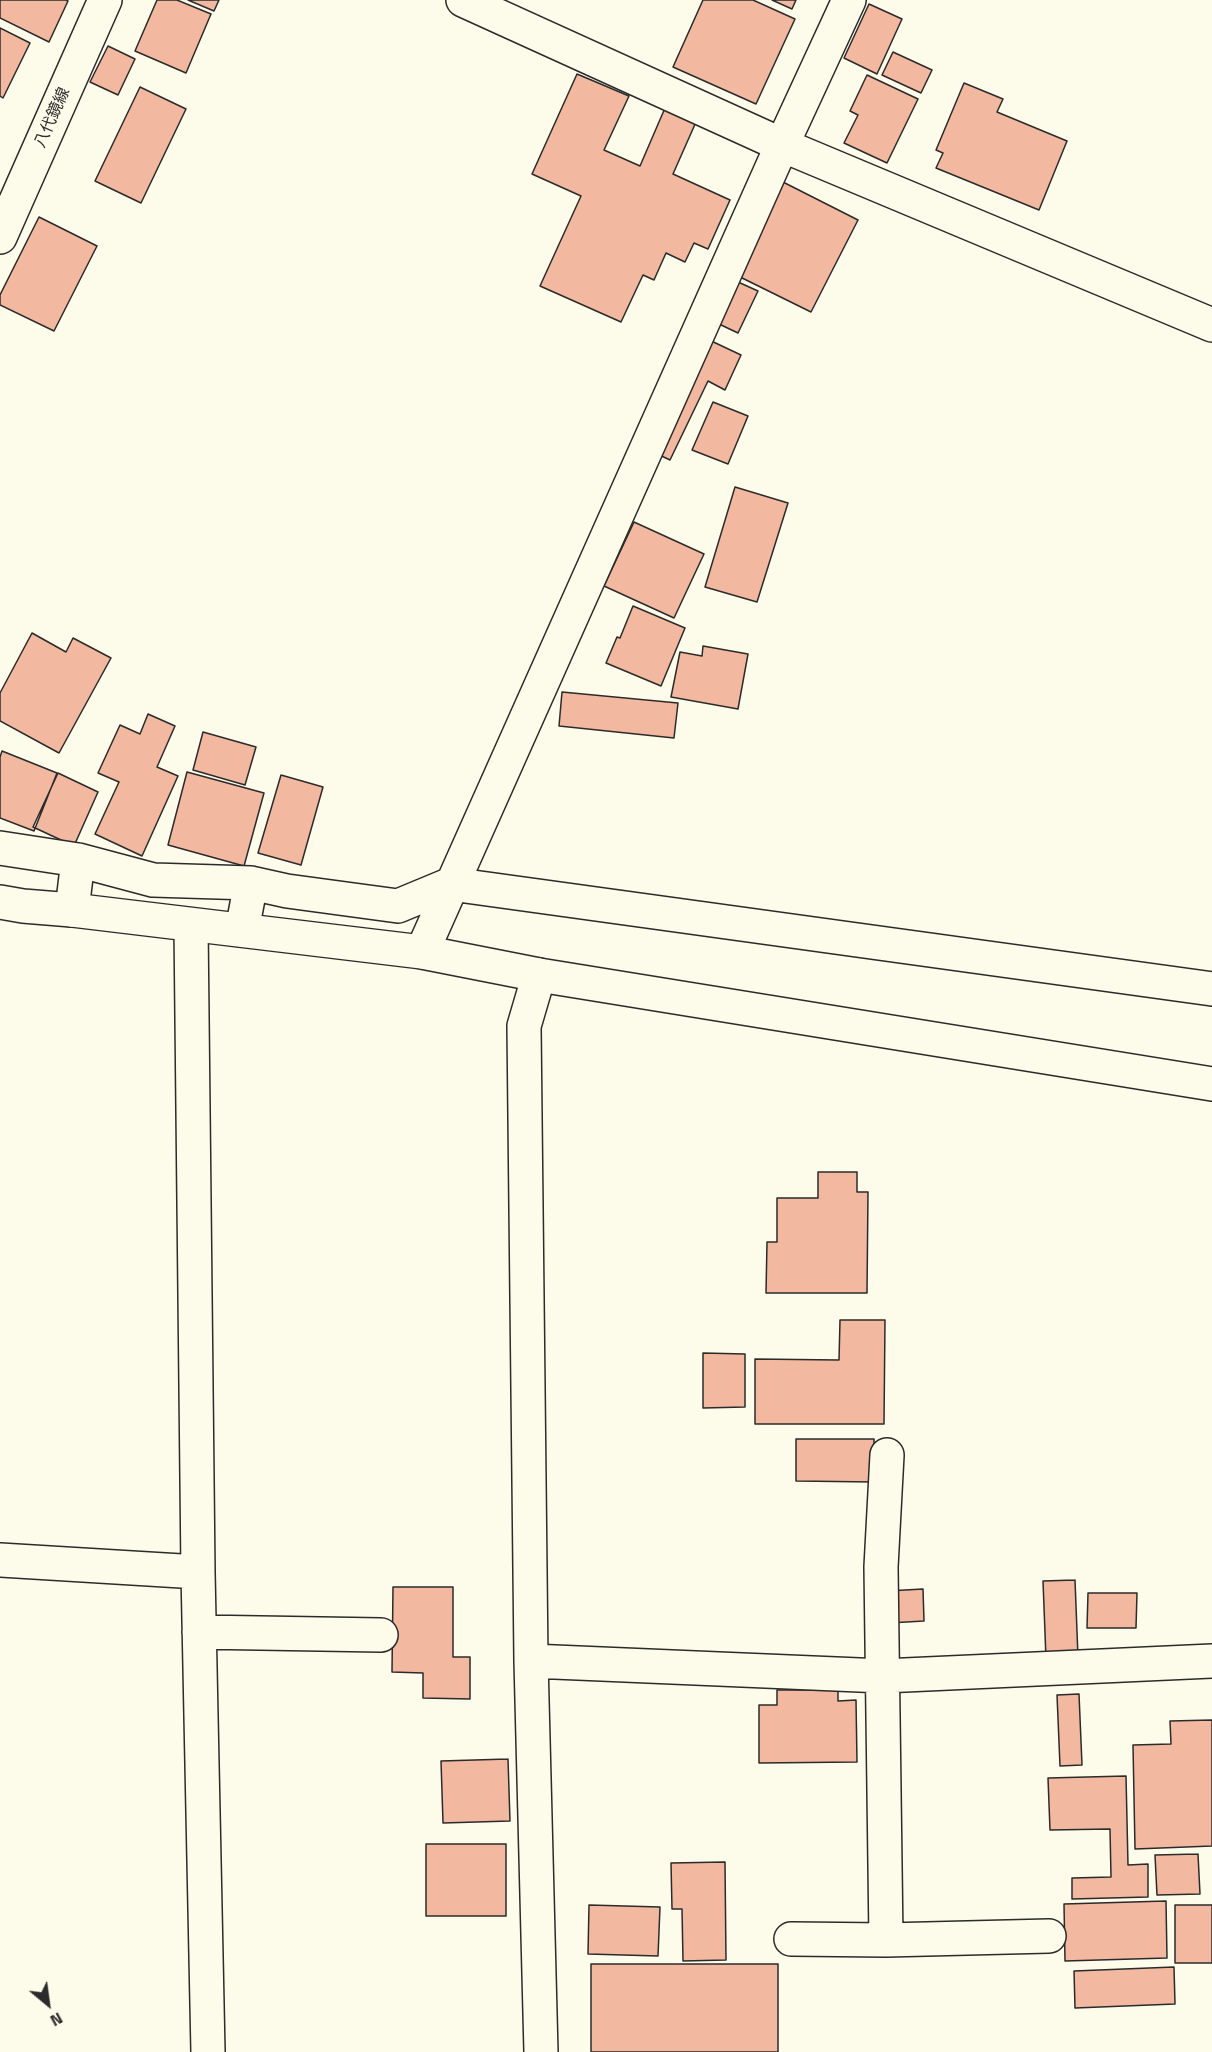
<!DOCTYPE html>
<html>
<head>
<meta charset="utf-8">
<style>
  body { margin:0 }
  #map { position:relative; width:1212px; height:2052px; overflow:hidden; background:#fdfbea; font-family:"Titillium Web",sans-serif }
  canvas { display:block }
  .north { position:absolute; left:18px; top:1974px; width:60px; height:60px; -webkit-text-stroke:4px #fdfbea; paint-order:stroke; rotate:151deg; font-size:16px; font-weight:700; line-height:24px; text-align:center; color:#2b2b2b }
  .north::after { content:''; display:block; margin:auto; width:21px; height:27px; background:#2b2b2b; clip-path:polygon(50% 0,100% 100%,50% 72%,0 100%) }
</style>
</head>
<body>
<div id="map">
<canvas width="1212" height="2052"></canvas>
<div class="north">N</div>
</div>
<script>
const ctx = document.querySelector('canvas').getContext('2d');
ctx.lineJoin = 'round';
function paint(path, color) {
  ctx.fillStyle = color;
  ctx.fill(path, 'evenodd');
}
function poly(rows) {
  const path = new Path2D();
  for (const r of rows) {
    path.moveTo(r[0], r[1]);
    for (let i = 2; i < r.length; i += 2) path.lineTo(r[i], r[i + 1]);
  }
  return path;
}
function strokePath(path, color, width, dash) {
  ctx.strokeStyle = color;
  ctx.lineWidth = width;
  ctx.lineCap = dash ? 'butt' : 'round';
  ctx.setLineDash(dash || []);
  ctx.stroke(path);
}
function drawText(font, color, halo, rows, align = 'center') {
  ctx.font = font + ' "Titillium Web","Noto Sans JP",sans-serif';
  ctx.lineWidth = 4.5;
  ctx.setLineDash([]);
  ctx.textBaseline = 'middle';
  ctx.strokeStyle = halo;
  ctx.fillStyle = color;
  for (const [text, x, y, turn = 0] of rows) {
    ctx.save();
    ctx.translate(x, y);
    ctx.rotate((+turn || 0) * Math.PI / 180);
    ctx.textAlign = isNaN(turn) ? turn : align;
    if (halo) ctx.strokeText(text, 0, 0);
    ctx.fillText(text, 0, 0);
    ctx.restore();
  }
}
const building = poly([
  [0,0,66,0,68,1,49,42,0,18,0,0],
  [157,0,177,0,211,14,186,73,135,51,157,0],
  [188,0,219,0,214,11,188,0],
  [703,0,753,0,795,19,756,104,673,67,703,0],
  [772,0,796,0,792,9,772,0],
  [869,4,902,19,877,74,844,58,869,4],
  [0,28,30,43,3,98,0,96,0,28],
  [108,46,135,59,118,95,90,82,108,46],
  [893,52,932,70,921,93,882,75,893,52],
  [577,74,629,96,604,150,640,166,665,108,696,122,673,174,730,200,708,249,694,243,685,262,666,253,654,280,643,275,621,322,540,286,581,196,532,174,577,74],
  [867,75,918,99,887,163,844,143,858,115,850,111,867,75],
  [964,83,1003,99,997,112,1067,141,1039,210,936,168,943,153,936,150,964,83],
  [140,87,186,109,141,203,95,181,140,87],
  [779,180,858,220,811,312,732,273,779,180],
  [39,217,97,246,54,331,0,305,0,295,39,217],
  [738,282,758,291,738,333,719,324,738,282],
  [705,338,741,355,725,390,708,381,670,460,651,451,705,338],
  [713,402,748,416,728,464,692,450,713,402],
  [735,487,788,503,757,602,705,587,735,487],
  [634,522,704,554,674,618,604,586,634,522],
  [633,606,685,628,661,686,606,663,617,637,620,638,633,606],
  [32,633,66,652,73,638,111,658,59,753,0,721,0,693,32,633],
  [703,646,748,654,738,709,671,697,680,652,702,656,703,646],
  [562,692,678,703,674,738,559,726,562,692],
  [148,714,175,726,157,767,178,776,142,856,95,834,119,782,98,773,120,725,140,734,148,714],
  [203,732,256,747,245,785,193,770,203,732],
  [2,751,57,773,34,831,0,818,0,757,2,751],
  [187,772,264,793,244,866,168,845,187,772],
  [58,773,98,792,74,846,33,827,58,773],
  [281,775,323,787,301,865,258,853,281,775],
  [818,1172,857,1172,857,1192,868,1192,867,1293,766,1293,767,1242,777,1242,777,1198,818,1198,818,1172],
  [840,1320,885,1320,884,1424,755,1424,755,1359,839,1360,840,1320],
  [703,1353,745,1354,745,1407,703,1408,703,1353],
  [796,1439,874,1439,874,1482,796,1481,796,1439],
  [1075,1580,1078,1657,1046,1659,1043,1581,1075,1580],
  [393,1587,453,1587,453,1657,470,1657,470,1699,423,1698,423,1673,392,1672,393,1587],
  [923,1589,924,1621,889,1623,887,1591,923,1589],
  [1088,1593,1137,1593,1136,1628,1087,1628,1088,1593],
  [777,1690,838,1690,838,1701,856,1700,857,1762,759,1763,759,1705,777,1705,777,1690],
  [1079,1694,1082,1765,1060,1766,1057,1695,1079,1694],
  [1212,1720,1212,1846,1135,1849,1133,1745,1171,1744,1170,1721,1212,1720],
  [508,1759,510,1821,443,1823,441,1761,508,1759],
  [1126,1776,1128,1865,1148,1864,1148,1897,1072,1899,1072,1878,1111,1877,1110,1829,1050,1830,1048,1778,1126,1776],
  [426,1844,506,1844,506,1916,426,1916,426,1844],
  [1198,1854,1200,1894,1157,1895,1155,1855,1198,1854],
  [725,1862,726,1960,683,1961,682,1909,672,1909,671,1863,725,1862],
  [1166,1901,1167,1958,1065,1961,1064,1904,1166,1901],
  [589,1905,660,1907,658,1956,588,1954,589,1905],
  [1175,1905,1212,1905,1212,1963,1175,1963,1175,1905],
  [591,1964,778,1964,778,2052,591,2052,591,1964],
  [1174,1967,1175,2004,1075,2008,1074,1971,1174,1967]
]);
paint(building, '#f2b8a0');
strokePath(building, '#2b2b2b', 1.5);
const street = poly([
  [463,0,782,145,1212,325],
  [0,848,78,860,153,880,251,883,287,891,398,906,451,884,1212,989],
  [72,910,78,860],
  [191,925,198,1572,208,2052],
  [242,930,251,883],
  [422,952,782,145,849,0],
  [539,975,524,1026,531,1661,541,2052],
  [887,1455,881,1567,886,1940,1049,1936],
  [0,1560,198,1572],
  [199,1632,381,1635],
  [531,1661,883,1676,1212,1661],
  [791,1939,886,1940]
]);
const secondary = poly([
  [0,902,23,906,72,910,422,952,539,975,1212,1084]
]);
const primary = poly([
  [0,237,105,0]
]);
strokePath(street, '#2b2b2b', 36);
strokePath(secondary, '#2b2b2b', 36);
strokePath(primary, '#2b2b2b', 36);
strokePath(street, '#fdfbea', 33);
strokePath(secondary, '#fdfbea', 33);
strokePath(primary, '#fdfbea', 33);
drawText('16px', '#2b2b2b', '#fdfbea', [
  ["八代鏡線",53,118,-66]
]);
</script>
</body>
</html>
